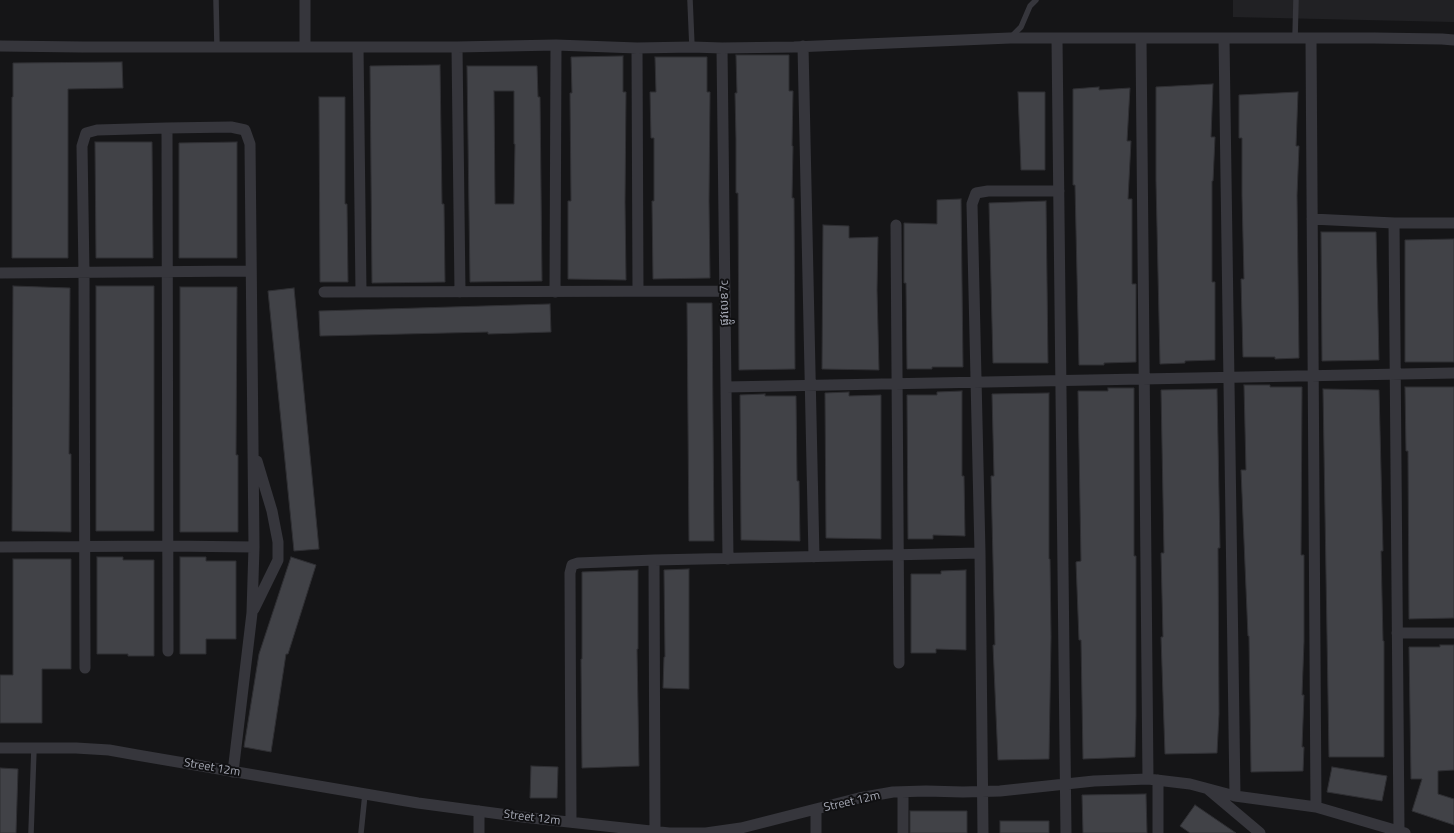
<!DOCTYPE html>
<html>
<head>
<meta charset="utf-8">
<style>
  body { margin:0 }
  canvas { display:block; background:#151517 }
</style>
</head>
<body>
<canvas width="1454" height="833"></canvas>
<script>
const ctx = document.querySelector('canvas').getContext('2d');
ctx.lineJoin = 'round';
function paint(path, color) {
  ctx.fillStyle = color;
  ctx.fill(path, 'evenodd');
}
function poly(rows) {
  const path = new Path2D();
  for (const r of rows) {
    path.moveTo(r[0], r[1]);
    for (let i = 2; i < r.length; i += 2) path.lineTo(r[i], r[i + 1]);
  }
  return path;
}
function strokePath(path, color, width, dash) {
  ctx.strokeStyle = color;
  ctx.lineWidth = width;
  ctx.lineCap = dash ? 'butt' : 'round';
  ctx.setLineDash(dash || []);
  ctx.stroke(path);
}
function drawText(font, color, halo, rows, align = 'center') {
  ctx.font = font + ' "Titillium Web","Noto Sans Khmer",sans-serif';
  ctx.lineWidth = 4;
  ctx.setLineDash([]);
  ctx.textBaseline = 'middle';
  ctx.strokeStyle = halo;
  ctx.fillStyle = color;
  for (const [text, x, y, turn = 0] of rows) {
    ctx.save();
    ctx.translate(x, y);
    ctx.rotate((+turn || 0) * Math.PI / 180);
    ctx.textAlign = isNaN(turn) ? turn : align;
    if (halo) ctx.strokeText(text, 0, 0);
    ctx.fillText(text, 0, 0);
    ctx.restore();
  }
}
paint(poly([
  [1233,0,1454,0,1454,22,1233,17]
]), '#212124');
const building = poly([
  [736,55,789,55,789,91,793,91,792,146,793,146,792,198,794,198,795,369,739,370,738,193,736,193,736,139,735,93,737,93,736,55],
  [623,56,623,92,626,92,625,202,626,280,568,279,568,201,571,201,570,93,572,93,571,57,623,56],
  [655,57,707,57,707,92,710,92,709,201,710,278,653,279,652,201,654,201,654,138,651,138,650,92,656,92,655,57],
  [122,62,123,88,68,89,68,258,12,258,12,97,13,97,13,63,122,62],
  [440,65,442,204,444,204,445,282,372,283,370,66,440,65],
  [467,66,537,66,538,97,540,97,542,281,470,282,467,66],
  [494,91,514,91,514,144,515,144,514,204,495,204,494,91],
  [1213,84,1211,137,1215,137,1213,181,1212,181,1212,282,1215,282,1215,360,1185,361,1185,363,1160,364,1156,181,1156,87,1213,84],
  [1099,87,1099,90,1130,88,1127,141,1131,141,1128,199,1132,199,1132,284,1136,284,1136,362,1104,363,1104,365,1079,365,1075,185,1073,185,1073,89,1099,87],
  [1018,92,1045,92,1045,170,1021,170,1018,92],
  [1298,92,1296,146,1299,146,1297,195,1299,358,1275,359,1275,357,1243,357,1241,279,1244,279,1242,196,1242,138,1239,138,1239,95,1298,92],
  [319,97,345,97,345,204,347,204,348,282,320,282,319,97],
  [95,142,152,142,153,258,96,258,95,142],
  [237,142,237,258,179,258,179,143,237,142],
  [961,199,963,367,932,367,932,369,907,369,906,283,904,283,904,223,937,224,937,200,961,199],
  [1046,201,1048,363,993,363,989,203,1046,201],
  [823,225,849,226,849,238,878,237,877,290,879,370,822,369,823,225],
  [1321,232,1376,232,1379,360,1322,361,1321,232],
  [1454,239,1454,362,1405,362,1405,240,1454,239],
  [13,286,70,288,69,454,71,454,71,532,12,531,13,286],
  [96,286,154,286,154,531,96,531,96,286],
  [180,287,237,287,236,455,238,455,238,532,180,532,180,287],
  [294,288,319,549,294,551,268,291,294,288],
  [687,303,712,303,714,541,689,541,687,303],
  [550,304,551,332,488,334,488,332,320,336,319,311,550,304],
  [1244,385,1270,385,1270,387,1302,387,1301,555,1304,555,1304,641,1302,695,1304,695,1302,747,1304,747,1303,771,1251,772,1249,636,1248,636,1241,470,1246,470,1244,385],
  [1405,387,1454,387,1454,618,1409,619,1408,451,1406,451,1405,387],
  [1108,388,1134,388,1134,556,1136,556,1136,716,1135,757,1083,759,1081,640,1079,640,1076,562,1081,561,1078,391,1108,391,1108,388],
  [1217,389,1220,548,1218,548,1219,714,1217,753,1165,754,1161,637,1163,637,1161,553,1164,553,1161,390,1217,389],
  [1323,389,1379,390,1383,551,1381,551,1383,641,1384,641,1384,757,1329,757,1323,389],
  [962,391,962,476,964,476,965,536,933,535,933,539,908,539,907,395,937,395,937,392,962,391],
  [849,392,849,396,881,395,881,539,826,538,825,393,849,392],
  [1049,393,1049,559,1050,559,1051,637,1049,759,998,760,993,645,995,645,991,476,994,476,992,394,1049,393],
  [765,394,765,396,796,396,797,481,799,481,800,541,741,540,740,395,765,394],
  [97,557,123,557,123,560,154,560,154,656,128,656,128,654,97,654,97,557],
  [180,557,206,557,206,561,236,561,236,639,206,639,206,654,180,654,180,557],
  [291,557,316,565,288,654,286,654,271,752,244,747,259,654,291,557],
  [13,559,71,559,71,669,42,669,42,723,0,723,0,675,13,675,13,559],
  [689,569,689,689,663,688,664,657,665,657,664,570,689,569],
  [638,570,638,649,637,649,639,766,582,768,581,659,582,659,582,572,638,570],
  [966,570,966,650,936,649,936,653,911,653,911,574,941,574,941,571,966,570],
  [1440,645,1454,645,1454,770,1438,771,1438,794,1454,799,1454,825,1412,811,1422,779,1411,779,1409,647,1440,647,1440,645],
  [531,766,558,767,557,798,530,798,531,766],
  [1332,767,1387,776,1382,801,1327,792,1332,767],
  [0,768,18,769,16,833,0,833,0,768],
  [1146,794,1147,833,1083,833,1082,795,1146,794],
  [1195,805,1236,833,1190,833,1180,826,1195,805],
  [910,811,967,811,967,833,910,833,910,811],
  [1000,821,1049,821,1049,833,1000,833,1000,821]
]);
paint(building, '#414247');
strokePath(building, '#2f2f33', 1);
strokePath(poly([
  [216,0,217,47],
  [690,0,692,47],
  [1011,37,1021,27,1030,6,1036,0],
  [1295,38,1296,0],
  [31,833,34,748],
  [361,833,365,794]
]), '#36363c', 5.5);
strokePath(poly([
  [305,0,305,47],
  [1311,38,1316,807],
  [1057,39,1066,833],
  [1141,39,1148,779],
  [1224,39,1235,796],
  [0,46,83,47,457,47,556,45,637,48,692,47,722,48,794,47,1010,38,1374,38,1442,39,1454,40],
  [803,46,814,557],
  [358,47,361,292],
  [457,47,460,292],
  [637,48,638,291],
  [722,48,728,559],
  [167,128,168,651],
  [1312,219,1394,223,1454,223],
  [1394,223,1399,830],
  [896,225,899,663],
  [0,273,250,271],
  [324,292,725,291],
  [555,292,556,45],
  [726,387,1454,373],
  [0,547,168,546,254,547],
  [254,609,278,560,278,542,272,511,257,461],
  [1397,633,1454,633],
  [85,668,84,273,82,146,86,133,97,130,167,128,231,127,245,130,250,144,254,547,252,613,233,772],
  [0,748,76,748,109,750,137,755,418,803,523,817,669,833,706,833,741,828,859,798,893,792,926,791,963,792,1000,791,1094,781,1148,779,1190,784,1235,796,1316,807,1405,833],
  [1158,780,1158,833],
  [1209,790,1260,833],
  [903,792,903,833],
  [816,810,816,833],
  [479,811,479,833],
  [571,822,570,573,572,565,578,563,654,560],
  [655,831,654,560,980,553],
  [983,833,980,553,972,204,976,193,988,191,1059,191]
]), '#36363c', 11);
drawText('12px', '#a7aab6', '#101012', [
  ["ផ្លូវលេខ7c",725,303,-91],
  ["Street 12m",212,768,10],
  ["Street 12m",852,802,-13],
  ["Street 12m",532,818,7]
]);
</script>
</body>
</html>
